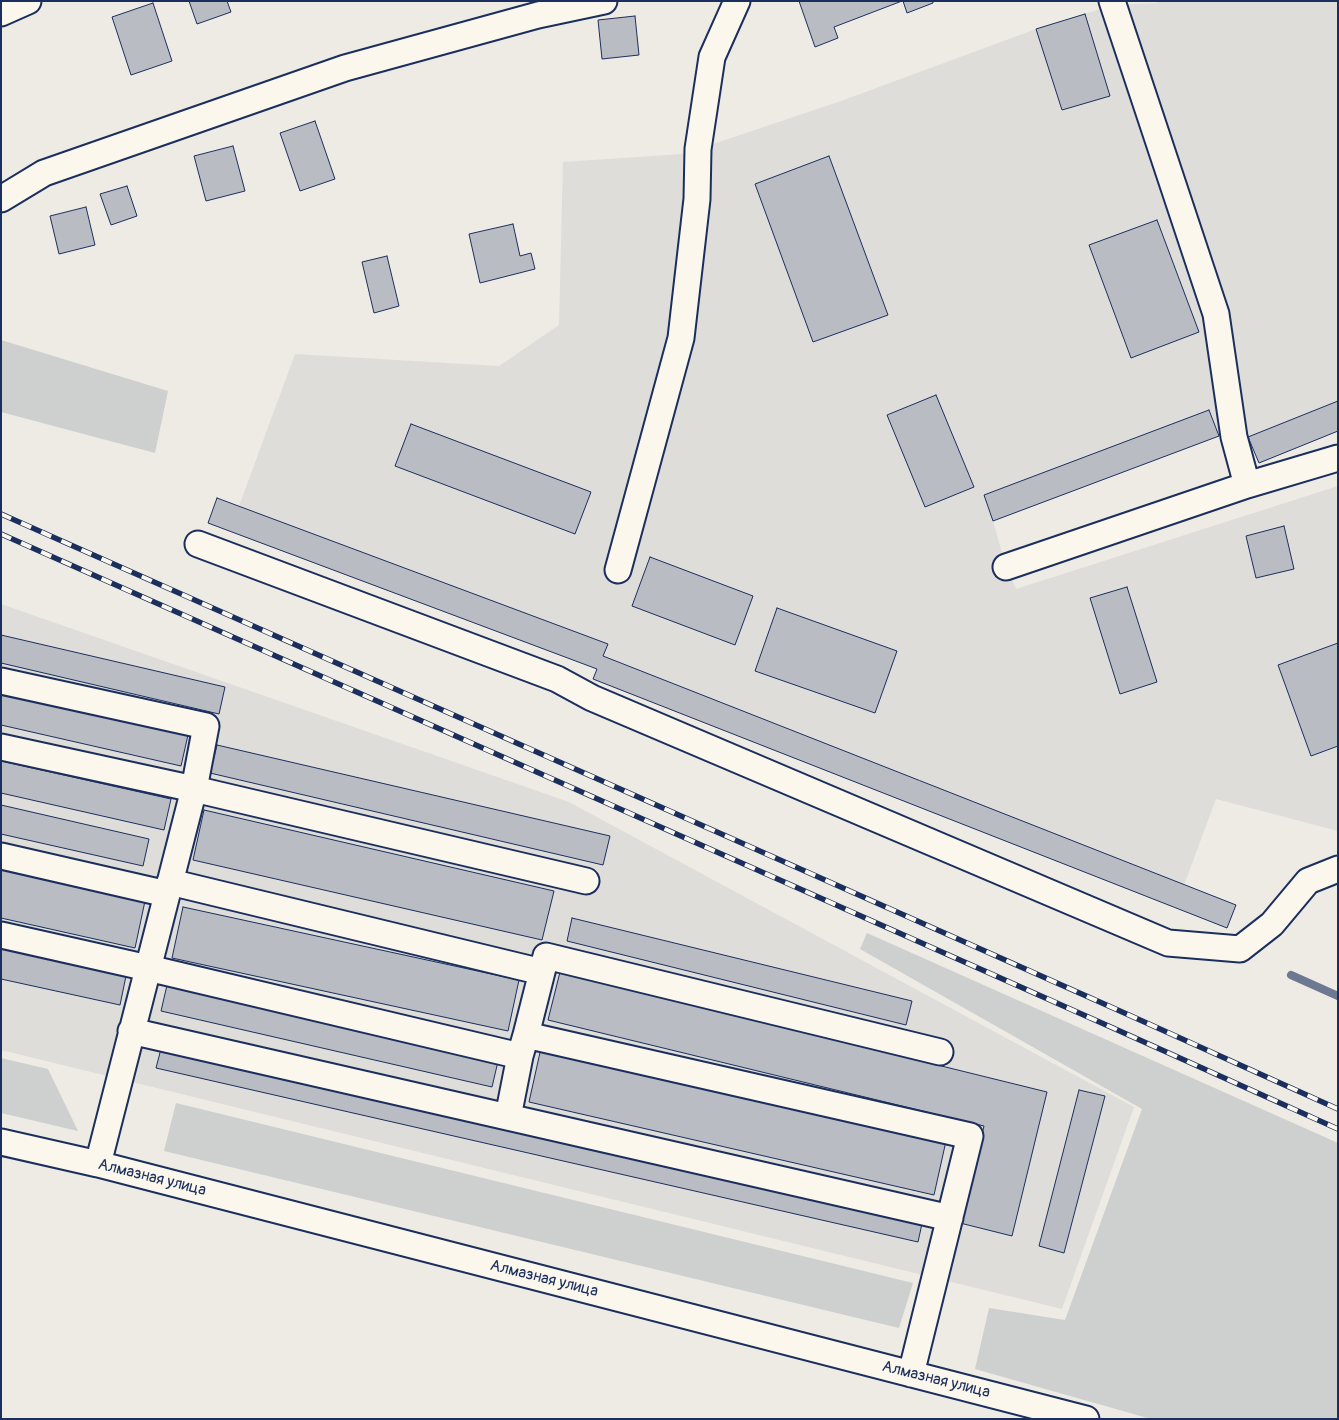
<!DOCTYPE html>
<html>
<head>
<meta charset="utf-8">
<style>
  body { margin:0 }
  #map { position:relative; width:1339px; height:1420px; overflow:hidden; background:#eeebe4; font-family:Pangolin,sans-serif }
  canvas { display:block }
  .frame { position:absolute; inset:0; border:2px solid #1b2f5e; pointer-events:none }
</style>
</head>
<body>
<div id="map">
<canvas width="1339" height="1420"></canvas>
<div class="frame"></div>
</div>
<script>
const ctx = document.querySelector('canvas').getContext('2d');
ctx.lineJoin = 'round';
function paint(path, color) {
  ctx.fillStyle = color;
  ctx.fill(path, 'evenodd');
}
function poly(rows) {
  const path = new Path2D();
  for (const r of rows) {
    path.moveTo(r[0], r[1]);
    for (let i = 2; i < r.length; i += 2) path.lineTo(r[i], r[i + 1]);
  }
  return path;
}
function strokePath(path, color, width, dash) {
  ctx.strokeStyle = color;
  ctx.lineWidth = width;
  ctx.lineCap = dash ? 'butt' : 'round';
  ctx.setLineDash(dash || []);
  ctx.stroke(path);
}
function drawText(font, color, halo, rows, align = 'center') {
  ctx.font = font + ' Pangolin,sans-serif';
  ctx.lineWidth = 5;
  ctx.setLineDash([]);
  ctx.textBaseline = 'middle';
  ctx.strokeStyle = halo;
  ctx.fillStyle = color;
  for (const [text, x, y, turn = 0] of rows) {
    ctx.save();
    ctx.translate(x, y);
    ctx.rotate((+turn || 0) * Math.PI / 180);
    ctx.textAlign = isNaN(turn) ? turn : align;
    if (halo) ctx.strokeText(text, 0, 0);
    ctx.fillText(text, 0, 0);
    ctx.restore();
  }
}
paint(poly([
  [1157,1,1338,1,1338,401,1248,437,1219,436,1209,411,984,495,993,521,1006,567,1016,589,1338,486,1338,831,1216,799,1184,885,603,656,607,644,239,506,295,354,499,366,559,325,563,162,682,154,698,149,841,101,1036,29,1114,5,1157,3],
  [1,604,569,802,1134,1107,1062,1309,1,1050]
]), '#deddda');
paint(poly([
  [1,340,168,391,155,453,1,412],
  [867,933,1338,1143,1338,1419,1151,1419,975,1369,989,1308,1065,1320,1142,1109,860,949],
  [1,1058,48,1069,78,1131,1,1113],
  [176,1103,913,1283,899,1328,164,1151]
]), '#cecfcf');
strokePath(poly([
  [1291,975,1338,996]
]), '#6d7892', 8);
const building = poly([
  [189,1,227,1,231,12,197,24,189,1],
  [799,1,902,1,834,27,838,38,815,47,799,1],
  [903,1,933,1,933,3,907,13,903,1],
  [153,3,172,61,131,75,112,17,153,3],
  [1085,14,1110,96,1062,110,1036,29,1085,14],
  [635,16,639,55,602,59,598,20,635,16],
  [315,121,335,179,300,191,280,133,315,121],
  [233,146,245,191,206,201,194,156,233,146],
  [829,156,888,315,813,342,755,184,829,156],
  [127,186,137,216,111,225,100,194,127,186],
  [86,207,95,245,59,254,50,216,86,207],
  [1157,220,1199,332,1131,358,1089,245,1157,220],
  [513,224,520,256,531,253,535,269,480,283,469,234,513,224],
  [387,256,399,306,374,313,362,262,387,256],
  [936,395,974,487,925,507,887,415,936,395],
  [1338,401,1338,431,1259,463,1248,437,1338,401],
  [1209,410,1219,436,993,521,984,495,1209,410],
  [411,424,591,492,575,534,395,466,411,424],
  [217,498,608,644,603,656,1236,905,1227,928,593,679,597,669,208,523,217,498],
  [1284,526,1294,569,1256,578,1246,536,1284,526],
  [650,557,753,596,735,645,632,606,650,557],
  [1127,587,1157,682,1120,694,1090,598,1127,587],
  [777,608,897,651,875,713,755,671,777,608],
  [1,635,225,687,219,714,1,663,1,635],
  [1338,643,1338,746,1311,756,1278,665,1338,643],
  [1,693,188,735,181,766,1,725,1,693],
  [217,745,610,836,603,865,210,773,217,745],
  [1,761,171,799,164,830,1,793,1,761],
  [1,805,149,839,143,866,1,834,1,805],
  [204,810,554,891,542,940,193,860,204,810],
  [1,868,145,901,135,948,1,918,1,868],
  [183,907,519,980,508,1031,172,958,183,907],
  [572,918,912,1001,906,1025,567,941,572,918],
  [1,948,126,976,120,1005,1,979,1,948],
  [560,972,1047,1092,1012,1236,960,1223,984,1126,548,1020,560,972],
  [168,981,499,1057,492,1087,161,1011,168,981],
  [162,1045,923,1219,918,1242,156,1068,162,1045],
  [541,1048,946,1141,934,1195,529,1102,541,1048],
  [1079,1090,1105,1096,1064,1253,1039,1246,1079,1090]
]);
paint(building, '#b9bcc3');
strokePath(building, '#1b2f5e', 1);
const minor = poly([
  [1112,1,1216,314,1234,437,1247,485],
  [1,13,28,1],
  [1,199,44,173,345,68,538,15,604,1],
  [198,544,557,679,592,698,1168,943,1240,949,1272,924,1308,881,1338,869],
  [1006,567,1247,485,1338,458],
  [618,570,681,338,697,199,698,149,712,57,737,1],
  [1,681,206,726,194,789,1,747],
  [1,856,167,894],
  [170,882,542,972],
  [1,935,148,968,520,1056,526,1035,970,1136,911,1374],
  [131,1031,950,1218],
  [526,1035,546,956,940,1052],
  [508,1117,520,1056],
  [1,1142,98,1164,1086,1419],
  [98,1164,194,789,586,881]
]);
strokePath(minor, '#1b2f5e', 29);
strokePath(minor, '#fbf7ec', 25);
const rail = poly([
  [1,514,1120,1011,1338,1109],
  [1,534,1113,1028,1338,1129]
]);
strokePath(rail, '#1b2f5e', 5.5);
strokePath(rail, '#fbf7ec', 4, [11]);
drawText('16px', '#1b2f5e', '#fbf7ec', [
  ["Алмазная улица",152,1178,14],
  ["Алмазная улица",544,1279,14],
  ["Алмазная улица",936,1380,14]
]);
</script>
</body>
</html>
